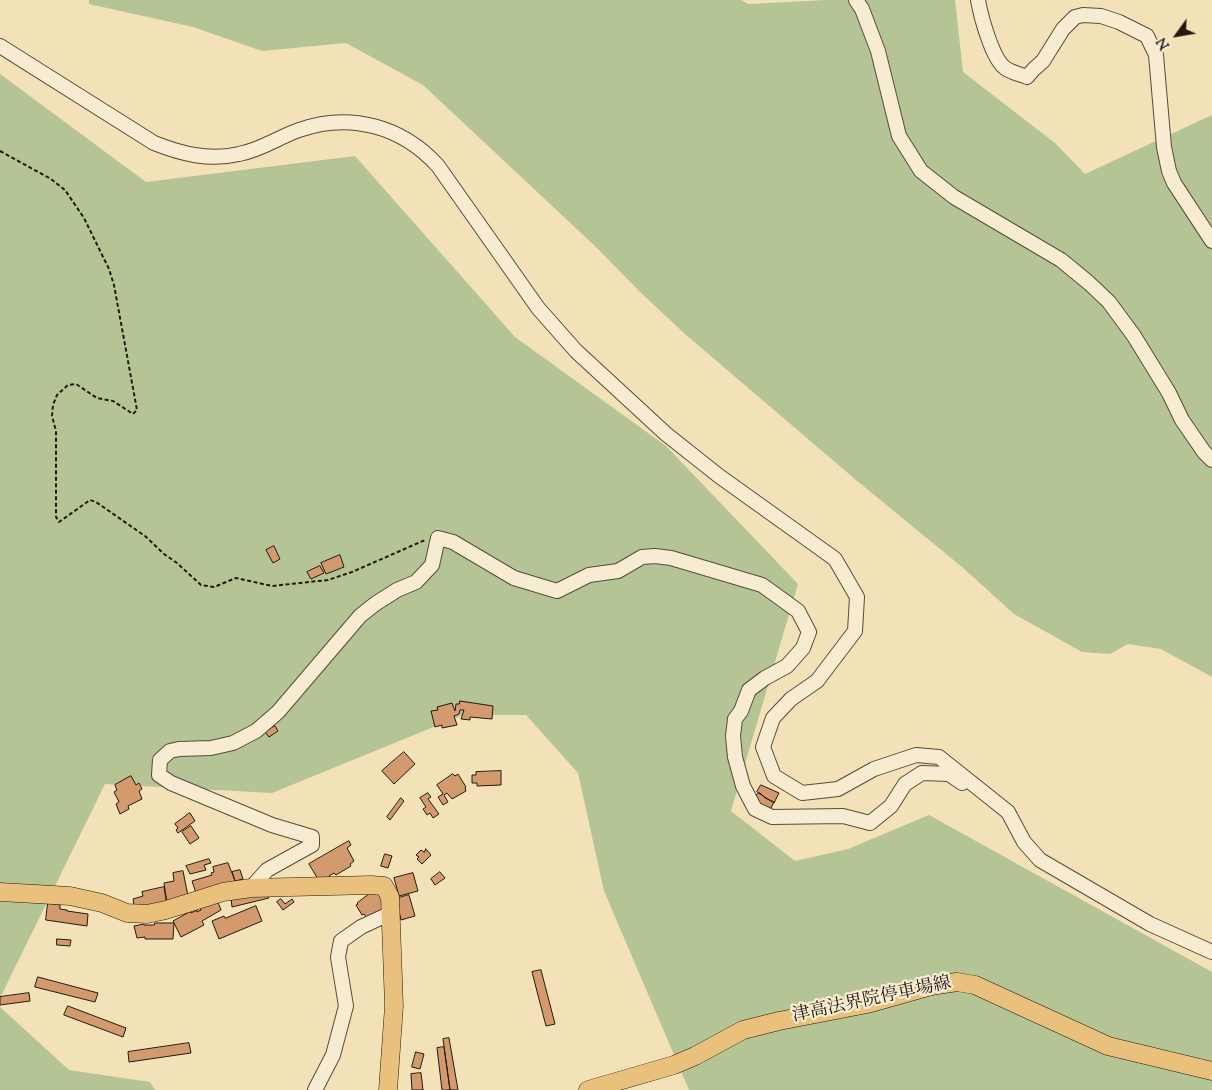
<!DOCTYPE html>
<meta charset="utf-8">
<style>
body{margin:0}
#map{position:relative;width:1212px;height:1090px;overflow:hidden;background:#f3e2b8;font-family:"Sorts Mill Goudy",serif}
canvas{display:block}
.north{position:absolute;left:1152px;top:10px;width:50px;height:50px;-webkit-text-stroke:4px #f7ecd1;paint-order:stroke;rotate:238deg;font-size:14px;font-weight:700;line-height:20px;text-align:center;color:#231912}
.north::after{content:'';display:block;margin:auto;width:18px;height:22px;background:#231912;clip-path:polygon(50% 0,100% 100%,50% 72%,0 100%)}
</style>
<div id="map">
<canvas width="1212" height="1090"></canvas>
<div class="north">N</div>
</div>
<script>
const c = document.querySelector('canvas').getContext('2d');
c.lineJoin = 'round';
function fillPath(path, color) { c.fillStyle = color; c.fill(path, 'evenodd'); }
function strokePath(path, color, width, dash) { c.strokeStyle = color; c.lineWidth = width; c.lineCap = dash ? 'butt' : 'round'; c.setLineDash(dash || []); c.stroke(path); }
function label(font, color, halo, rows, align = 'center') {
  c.font = font + ' "Sorts Mill Goudy","Noto Serif JP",serif'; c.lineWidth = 4.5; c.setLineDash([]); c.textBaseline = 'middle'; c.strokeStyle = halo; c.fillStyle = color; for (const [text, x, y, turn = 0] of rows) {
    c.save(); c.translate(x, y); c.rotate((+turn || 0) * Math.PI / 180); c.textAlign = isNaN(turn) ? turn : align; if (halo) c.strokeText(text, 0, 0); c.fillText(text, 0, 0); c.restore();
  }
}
fillPath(new Path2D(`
 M89,0H741L748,4L826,0H955L963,72L1055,143L1085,174L1212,115V677L1161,649L1128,644L1110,654L1082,652L1014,614L962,567L856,480L685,334L640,292L596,247L423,85L346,43L262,51L193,27L89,4Z
 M0,74L146,182L355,156L515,337L666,446L798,584L731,811L795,861L848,849L929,815L1212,972V1090H689L604,891L578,773L526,715H463L272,793L105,784L0,998Z
 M0,1007L69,1070L150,1082L155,1090H0Z`), '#b5c494');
const building = new Path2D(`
 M274,546L280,559L273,563L266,550Z
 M340,555L344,567L326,574L321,563Z
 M320,566L324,573L311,579L307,572Z
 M460,701L493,706L492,719L470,717V720L461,719L464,710H460L459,714L454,716L457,725L442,728V725L435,727L431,711L438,710L437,707L452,703L455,711L456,704H459Z
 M275,726L278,731L269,737L265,732Z
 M404,752L415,764L394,784L382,771Z
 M501,771V785L477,786V783H472V775H476V772Z
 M453,774L455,776L458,774L466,787L465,788L466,791L452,799L447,793L444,795L448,802L443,805L438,797L443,794L437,785Z
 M131,776L136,785L139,783L142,789L139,791L142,799L128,806L129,809L120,814L116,804L119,802L114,792L117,790L115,785Z
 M761,785L779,793L774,803L757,792Z
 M428,793L431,797L428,799L439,814L433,818L430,813L427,815L423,809L426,807L420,798Z
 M760,793L765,798L774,802L769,812L756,802L755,796Z
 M401,798L404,801L390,820L387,817Z
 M190,813L195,821L178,833L176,830L178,828L175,824Z
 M191,826L199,838L190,844L182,832Z
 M349,841L351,845L347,848L354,861L350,864L351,866L336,875L334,873L329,876L330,877L319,881L309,864Z
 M426,849L431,855L422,864L417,859L419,857L416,855L421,850L424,852Z
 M385,854L392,856L388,868L381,866Z
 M209,859L211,863L204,865L206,870L190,874L186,866Z
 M228,863L236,883L197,896L192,881L212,875L211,873L214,872L213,867Z
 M240,870L243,879L235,881L232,872Z
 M183,871L188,896L167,903L164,883L174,881L173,873Z
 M440,872L445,878L435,885L431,879Z
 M413,873L418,891L399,896L394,878Z
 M164,887L167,905L135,910L133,899L143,896L142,892Z
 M377,890L387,906L367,918L364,914L362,915L356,905L358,904L357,903L370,893L371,894Z
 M267,893L269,898L232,907L231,898Z
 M409,895L415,916L401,920L400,915H396L395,899Z
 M281,899L285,904L292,899L294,902L283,910L277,902Z
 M217,900L221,910L202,921L204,925L181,937L173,921L191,911V913L197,910V912L201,910L200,908Z
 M48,903L60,905V909L67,910V911L88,914L87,926L46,920Z
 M256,906L262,921L219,939L212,921L224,916L225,918Z
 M155,923H174L173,939H145V937L137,938L134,926L144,924V925H154Z
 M57,939L71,940L70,946L57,945Z
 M541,970L555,1024L546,1026L532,972Z
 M38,977L98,993L95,1002L35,987Z
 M29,993L30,1001L0,1005V997Z
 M68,1006L126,1028L123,1037L64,1015Z
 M449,1038L458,1090H450L443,1039Z
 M189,1043L191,1053L129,1062L128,1052Z
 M444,1047L450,1090H442L437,1048Z
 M416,1052L424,1054L420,1069L412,1067Z
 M421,1073L423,1090H412L411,1074Z`);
fillPath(building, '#d39a6d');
strokePath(building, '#231912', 1);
const minor = new Path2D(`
 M856,0L862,9L878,51L899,136L921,171L954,197L1061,260L1089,283L1109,302L1134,336L1169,393L1182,420L1204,452L1212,460
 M978,0C981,17 992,58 1005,68C1012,73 1020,74 1027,77L1034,69L1043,61L1063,29L1075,17L1083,15L1101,16L1119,22L1147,36L1156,55L1164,147L1169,171L1174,183L1212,241
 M0,46L154,143C182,154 209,161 239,154C261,150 279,137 299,130C350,112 402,126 438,166L538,308L576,351L666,434L719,476L835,559L857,597L855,631L817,681L791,699L773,718L763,747L774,776L802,793L838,789L874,769L916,755L939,757L1008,812L1024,842L1040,860L1150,924L1212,952
 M251,888L267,870L312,845V837L272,825L171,783L159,775L160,760L170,751L179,749L211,748L233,743L256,731L278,712L360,616L375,604L397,590L416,582L432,565L438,538L453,542L514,578L557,591L589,575L618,571L642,557L655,556L671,558L762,585L798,611L809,632L803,648L787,666L765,678L749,690L741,711L735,719L733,736L735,757L743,786L755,809L772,817L843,816L870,823L891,806L905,784L922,773L949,774L962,783
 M315,1090L333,1055L346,1006L338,957L341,941L361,927L391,913`);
const major = new Path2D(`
 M0,892L70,896L102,903L127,913L147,914L166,910L223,892L251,888L371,885L384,886L390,897L394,1006L388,1090
 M588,1090L674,1065L695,1056L743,1030L779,1021L867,1004L931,986L957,982L975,985L1108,1046L1212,1071`);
strokePath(minor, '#574b3c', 16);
strokePath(major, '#231912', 19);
strokePath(new Path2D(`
 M0,151L51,179L65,190L84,218L109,269L114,285L137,410L133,414L113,401L97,398L76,384L68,385L57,395L53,405L52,416L56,431V517L59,522L90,500L96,502L145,536L164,554L177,563L201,585L214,587L236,578L272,586L328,580L352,572L425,540`), '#231912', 2, [4, 2.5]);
strokePath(minor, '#f7ecd1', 14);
strokePath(major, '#eac17c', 18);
label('18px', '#231912', '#f7ecd1', [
 ["津高法界院停車場線",872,1001,-12]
]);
</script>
